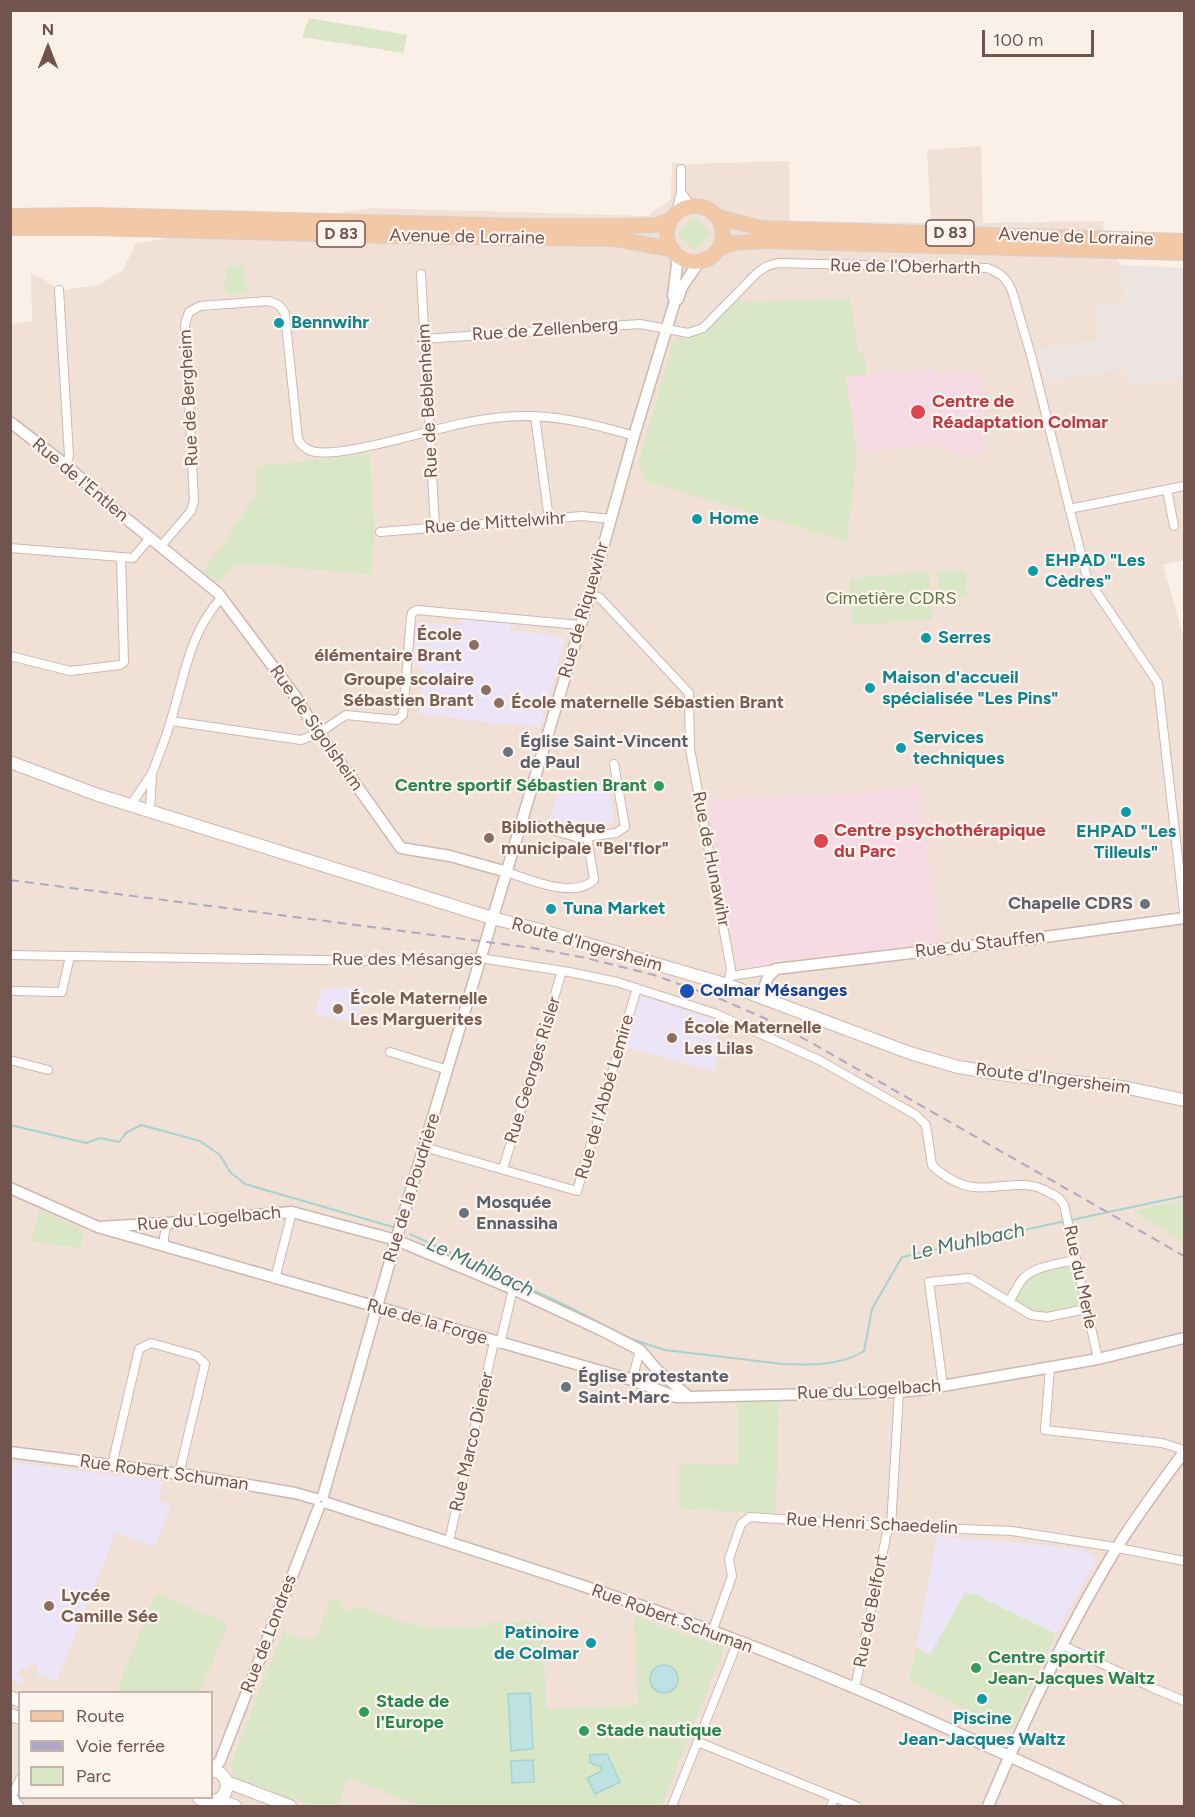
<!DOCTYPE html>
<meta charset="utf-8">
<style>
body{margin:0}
#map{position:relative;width:1195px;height:1817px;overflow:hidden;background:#faf0e7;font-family:Figtree,sans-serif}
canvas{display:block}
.frame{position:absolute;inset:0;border:12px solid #72544e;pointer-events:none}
.legend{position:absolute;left:18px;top:1691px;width:195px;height:108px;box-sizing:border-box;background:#fdf4ed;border:2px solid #c5b4ad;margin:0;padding:8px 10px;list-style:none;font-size:18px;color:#72544e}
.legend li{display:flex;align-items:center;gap:12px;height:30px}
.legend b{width:30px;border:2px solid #c5b4ad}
.north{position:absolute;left:18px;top:18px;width:60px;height:60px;-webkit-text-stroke:4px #fdf4ed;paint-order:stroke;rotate:0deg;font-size:16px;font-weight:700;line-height:24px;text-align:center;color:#72544e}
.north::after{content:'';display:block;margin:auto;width:21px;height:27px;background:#72544e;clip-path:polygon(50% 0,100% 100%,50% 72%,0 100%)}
.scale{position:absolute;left:982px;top:30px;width:112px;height:27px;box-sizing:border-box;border:3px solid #72544e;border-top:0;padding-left:8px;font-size:18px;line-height:21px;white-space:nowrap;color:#72544e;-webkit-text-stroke:4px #fdf4ed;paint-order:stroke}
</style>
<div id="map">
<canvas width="1195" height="1817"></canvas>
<div class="frame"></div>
<ul class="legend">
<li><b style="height:8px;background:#f3c8a6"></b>Route</li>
<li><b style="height:8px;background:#b1a7c3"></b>Voie ferrée</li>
<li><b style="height:16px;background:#dae7c7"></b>Parc</li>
</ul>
<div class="north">N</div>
<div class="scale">100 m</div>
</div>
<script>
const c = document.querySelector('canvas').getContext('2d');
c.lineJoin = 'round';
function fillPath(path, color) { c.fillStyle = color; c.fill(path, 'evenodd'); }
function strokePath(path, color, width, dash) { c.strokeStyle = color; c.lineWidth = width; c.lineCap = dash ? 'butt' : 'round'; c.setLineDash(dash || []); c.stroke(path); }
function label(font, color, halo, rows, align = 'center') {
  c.font = font + ' Figtree,sans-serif'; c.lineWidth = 4.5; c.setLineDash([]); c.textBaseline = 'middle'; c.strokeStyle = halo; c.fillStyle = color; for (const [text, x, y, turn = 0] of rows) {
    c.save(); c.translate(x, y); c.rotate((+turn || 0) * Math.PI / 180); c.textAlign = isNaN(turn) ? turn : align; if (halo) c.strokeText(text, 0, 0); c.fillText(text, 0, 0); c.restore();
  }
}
fillPath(new Path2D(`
 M981,146L983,223L1103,221L1105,243L1121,265L1125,301L1096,306L1101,339L1038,350L1046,382L1124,368L1127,387L1184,376V560L1163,565L1184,639V1806H11L10,324L32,321L31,273L62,290L99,285L123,270L136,243L373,208L648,216L671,199L672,163L693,164L789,161L790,221L931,223L927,150ZM20,1692H212V1798H20Z`), '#f1e0d6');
fillPath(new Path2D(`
 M1121,265L1184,268V376L1127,387L1123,368L1047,382L1038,350L1101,339L1096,306L1125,301Z`), '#ebe4e1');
fillPath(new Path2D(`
 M461,619L511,623L510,631L554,635L565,638L540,727L464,720L457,718L419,714L423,667L413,665L417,623L460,626Z
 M607,781L615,822L576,829L549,821L561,782Z
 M340,987L366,989L356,1024L315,1013L321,991L324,989H336Z
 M640,996L718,1021L715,1072L625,1047Z
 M11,1462L163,1481L159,1501L171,1505L155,1547L116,1532L57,1681L37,1675V1664L27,1666L28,1670L20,1667L21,1669L18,1676L25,1679L22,1685L11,1680Z
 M937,1536L1024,1543L1084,1550L1097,1559L1056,1634L974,1594L965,1593L930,1655L916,1647Z`), '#ece4f7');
fillPath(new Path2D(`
 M930,370L948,375L979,372L986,447L967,457L932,446L859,451L847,377L892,371L904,374Z
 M919,786L941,943L741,968L738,966L706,800L848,795Z`), '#f7dbe4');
fillPath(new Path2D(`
 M309,18L407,35L403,53L302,37Z
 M693,216L711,233L694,251L677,234Z
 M231,265L245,266L244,280L249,289L237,295H228L223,288L226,278L224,270Z
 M739,298L742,302L850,298L859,354L864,353L867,374L846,378L857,452L847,542L646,481L638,463L674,338C707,339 718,319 739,298Z
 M370,454L374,537L371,575L252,564L238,565L216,582L203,572L256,495L257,466Z
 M965,570L967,597L939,598L937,572Z
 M929,572L932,620L852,625L850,578Z
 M1184,1200V1243L1133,1211Z
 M40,1209L82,1230L84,1232L80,1248L31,1242Z
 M1067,1266L1072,1268L1080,1303L1077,1308C1050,1313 1040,1318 1016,1302C1013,1277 1050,1271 1067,1266Z
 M737,1402H779L776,1514L679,1509V1464L738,1465Z
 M156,1593L228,1624L200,1692H116Z
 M965,1593L974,1594L1056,1634L1011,1733L909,1681L916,1647L930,1655Z
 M331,1598L342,1602L341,1608L352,1612L355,1606L410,1624L425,1626V1628L485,1626L486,1623L542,1621L547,1709L638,1705L634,1616L724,1648L662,1806H420L349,1778L337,1806H311L235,1777L230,1765L283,1631L303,1639L316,1638Z`), '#dae7c7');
const water = new Path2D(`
 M650 1679a14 14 0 1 1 28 0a14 14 0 1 1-28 0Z
 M530,1693L533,1749L511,1751L508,1694Z
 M607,1754L620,1782L595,1794L587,1778L602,1771L601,1767L590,1763V1755Z
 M533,1760L534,1782L512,1783L511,1761Z`);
fillPath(water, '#bee2e1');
strokePath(water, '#a5d3d2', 1.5);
strokePath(new Path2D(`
 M10,1125L86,1143L100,1138L119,1142L126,1133L141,1125L200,1141L220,1155L230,1172L245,1184L393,1227
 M1071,1220L1184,1196
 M410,1234L563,1304L631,1339L665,1350L783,1364C809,1365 841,1366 864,1351L872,1309L902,1257L1065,1221`), '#a5d3d2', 2);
const minor = new Path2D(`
 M681,192L691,206
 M676,213L681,192V169
 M421,274L435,527
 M59,290L69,456L66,465
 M424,339L640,324L688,333L703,328L757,273L767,266L778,263L987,268C1000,273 1006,277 1012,291L1031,355L1087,578L1158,683L1184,911
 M535,416L549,519
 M1167,490L1174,526
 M1069,509L1184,486
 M380,532L582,516L610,519
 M161,546L191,511L194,501L185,324L189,312L200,306L268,301C276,303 281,305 285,314L298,440C302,446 307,451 316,452C331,454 350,450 365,447C412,438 456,421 504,417C549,413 591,423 634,436
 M10,548L133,558L150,538
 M590,594L600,598L689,693L690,749L731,969L728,985
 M10,656L70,671L120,665L124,662L121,557
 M171,721L301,740L319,733L346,715L397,720L403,715L411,617L412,613L417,610L580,625
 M152,773C159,755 166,738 171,720C185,675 189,633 222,597
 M131,805L152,773L150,811
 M522,821L579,838L616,833L625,827L614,764
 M507,872C530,880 574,899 594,880L587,836
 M10,955L381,961L480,958L569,972L617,982L714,1013L819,1060L916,1115L926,1125L932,1165C940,1174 960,1186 973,1187C1001,1190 1024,1177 1050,1193C1057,1196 1061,1199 1064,1205L1098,1359
 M731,976L776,969
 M15,991L62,992L70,956
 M390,1052L448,1070
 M10,1060L48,1070
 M424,1147L577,1191L637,988
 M503,1169L562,971
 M164,1246V1237L167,1223
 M275,1279L292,1212
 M1009,1302C1013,1295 1017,1287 1021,1281C1032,1266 1059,1264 1075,1260
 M500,1344L513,1289
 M1050,1368L1045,1430L1162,1443L1184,1450
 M632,1380L640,1350
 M943,1386L929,1282L970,1278L1031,1315L1047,1317L1086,1309
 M112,1465L139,1349L151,1343L197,1356L205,1364L179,1474
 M449,1541L494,1342
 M712,1632L732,1576L729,1559L741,1524L750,1517L881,1526L1012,1531L1108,1546L1184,1561
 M1062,1645L1153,1688L1184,1701
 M855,1688L887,1532L891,1526L899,1392
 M698,1742L856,1806
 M19,1806L12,1796L20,1779
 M672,1806L738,1641
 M831,1806L834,1798`);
const tertiary = new Path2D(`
 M675,301L673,296L677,265L676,255
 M10,422L66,465L112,507L218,593L295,696L312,723L401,848L450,856L507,872
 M761,997L768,977L776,969L1030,939L1184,918
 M10,1188L98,1227L167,1223L292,1212L396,1240L513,1289L599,1329L640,1350L657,1370L689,1397
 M98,1227L632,1380L676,1397H689L899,1392L919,1390L1098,1359L1184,1338
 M10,1452L195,1476L295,1493L316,1499
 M323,1496L396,1240L590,594L634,436L675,301L678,299L682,287L699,262
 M327,1503C466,1548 607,1591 744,1643C871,1692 994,1749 1118,1806
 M212,1770L220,1761L319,1507
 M988,1806C1025,1718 1066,1631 1116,1549C1137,1515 1161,1483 1184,1452`);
const secondary = new Path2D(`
 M10,762L98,795L492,918L536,929L728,985L910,1053L958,1067L1008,1075L1123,1087L1184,1100
 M10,1697L20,1701
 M10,1715L20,1718
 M227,1782L290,1806
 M199,1798C224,1813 240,1776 212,1770
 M218,1800L235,1806`);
const primary = new Path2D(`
 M667 234a28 28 0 1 1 56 0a28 28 0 1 1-56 0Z
 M10,216L93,215L524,226H628L656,225L670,220
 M718,217L761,228L1184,241
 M10,228H93L391,236L615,239L671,249
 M719,248L735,243L765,241L1184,253`);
strokePath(minor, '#cdb8b1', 10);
strokePath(tertiary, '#cdb8b1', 13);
strokePath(secondary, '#d0b7af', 14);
strokePath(primary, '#d8cfcd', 16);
strokePath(minor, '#fff', 8);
strokePath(tertiary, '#fff', 10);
strokePath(secondary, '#fff', 12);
strokePath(primary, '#f3c8a6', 14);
strokePath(new Path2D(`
 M10,880L533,948L586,958L654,975L718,998L764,1018L810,1042L1184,1256`), '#b1a7c3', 2, [9, 6]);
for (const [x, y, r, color] of [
 [279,323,6,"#0f9aa8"],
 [918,412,8,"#e0444e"],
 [697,519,6,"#0f9aa8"],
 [1033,571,6,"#0f9aa8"],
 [926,638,6,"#0f9aa8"],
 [474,645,6,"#8d6e63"],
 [870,688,6,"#0f9aa8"],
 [486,690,6,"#8d6e63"],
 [499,703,6,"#8d6e63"],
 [901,748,6,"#0f9aa8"],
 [508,752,6,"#6b7280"],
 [659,786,6,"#2e9e5b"],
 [1126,812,6,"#0f9aa8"],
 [489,838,6,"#8d6e63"],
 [821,841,8,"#e0444e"],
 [1145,904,6,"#6b7280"],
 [551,909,6,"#0f9aa8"],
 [687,991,8,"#1a4fb4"],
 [338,1009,6,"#8d6e63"],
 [672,1038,6,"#8d6e63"],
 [464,1213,6,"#6b7280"],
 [566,1387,6,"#6b7280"],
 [49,1606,6,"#8d6e63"],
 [591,1643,6,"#0f9aa8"],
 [976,1668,6,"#2e9e5b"],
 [982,1699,6,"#0f9aa8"],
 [364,1712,6,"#2e9e5b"],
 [584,1731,6,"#2e9e5b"]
]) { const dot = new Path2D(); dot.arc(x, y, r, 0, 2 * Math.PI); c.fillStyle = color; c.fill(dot); strokePath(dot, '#fdf4ed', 2); }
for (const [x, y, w] of [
 [950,233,48],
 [341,234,48]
]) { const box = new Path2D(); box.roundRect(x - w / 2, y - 13, w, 26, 4.5); c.fillStyle = '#fdf4ed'; c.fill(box); strokePath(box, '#72544e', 1.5); }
label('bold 16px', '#72544e', null, [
 ["D 83",950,233],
 ["D 83",341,234]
]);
label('18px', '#72544e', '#fdf4ed', [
 ["Avenue de Lorraine",467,237,1],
 ["Avenue de Lorraine",1076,237,2],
 ["Rue de l'Oberharth",905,267,1],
 ["Rue de Zellenberg",545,330,-4],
 ["Rue de Bergheim",189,398,-93],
 ["Rue de Beblenheim",428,401,-93],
 ["Rue de l'Entlen",80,480,40],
 ["Rue de Mittelwihr",495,523,-4],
 ["Rue de Riquewihr",584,610,-74],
 ["Rue de Sigolsheim",316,728,55],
 ["Rue de Hunawihr",711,859,79],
 ["Rue du Stauffen",980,944,-7],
 ["Route d'Ingersheim",587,945,16],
 ["Rue des Mésanges",407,960],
 ["Rue Georges Risler",533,1070,-73],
 ["Route d'Ingersheim",1053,1079,7],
 ["Rue de l'Abbé Lemire",605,1097,-74],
 ["Rue de la Poudrière",412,1188,-73],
 ["Rue du Logelbach",209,1219,-5],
 ["Rue du Merle",1080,1277,78],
 ["Rue de la Forge",427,1322,16],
 ["Rue du Logelbach",869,1390,-3],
 ["Rue Marco Diener",472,1442,-77],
 ["Rue Robert Schuman",164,1473,8],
 ["Rue Henri Schaedelin",872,1524,3],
 ["Rue de Belfort",871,1611,-79],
 ["Rue Robert Schuman",672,1619,20],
 ["Rue de Londres",269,1634,-69]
]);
label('bold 18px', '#0d838f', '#fdf4ed', [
 ["Bennwihr",291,323],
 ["Home",709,519],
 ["EHPAD \"Les",1045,561],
 ["Cèdres\"",1045,582],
 ["Serres",938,638],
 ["Maison d'accueil",882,678],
 ["spécialisée \"Les Pins\"",882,699],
 ["Services",913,738],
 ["techniques",913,759],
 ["EHPAD \"Les",1126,832,"center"],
 ["Tilleuls\"",1126,853,"center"],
 ["Tuna Market",563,909],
 ["Patinoire",579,1633,"right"],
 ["de Colmar",579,1654,"right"],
 ["Piscine",982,1719,"center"],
 ["Jean-Jacques Waltz",982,1740,"center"]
], 'left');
label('bold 18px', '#be3a42', '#fdf4ed', [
 ["Centre de",932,402],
 ["Réadaptation Colmar",932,423],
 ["Centre psychothérapique",834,831],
 ["du Parc",834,852]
], 'left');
label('18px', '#5e7747', '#fdf4ed', [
 ["Cimetière CDRS",891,599]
]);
label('bold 18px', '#785e54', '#fdf4ed', [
 ["École",462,635,"right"],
 ["élémentaire Brant",462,656,"right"],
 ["Groupe scolaire",474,680,"right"],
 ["Sébastien Brant",474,701,"right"],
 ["École maternelle Sébastien Brant",511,703],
 ["Bibliothèque",501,828],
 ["municipale \"Bel'flor\"",501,849],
 ["École Maternelle",350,999],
 ["Les Marguerites",350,1020],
 ["École Maternelle",684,1028],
 ["Les Lilas",684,1049],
 ["Lycée",61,1596],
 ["Camille Sée",61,1617]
], 'left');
label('bold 18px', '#5b616d', '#fdf4ed', [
 ["Église Saint-Vincent",520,742],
 ["de Paul",520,763],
 ["Chapelle CDRS",1133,904,"right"],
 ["Mosquée",476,1203],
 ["Ennassiha",476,1224],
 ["Église protestante",578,1377],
 ["Saint-Marc",578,1398]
], 'left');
label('bold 18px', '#27864d', '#fdf4ed', [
 ["Centre sportif Sébastien Brant",647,786,"right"],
 ["Centre sportif",988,1658],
 ["Jean-Jacques Waltz",988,1679],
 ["Stade de",376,1702],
 ["l'Europe",376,1723],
 ["Stade nautique",596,1731]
], 'left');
label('bold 18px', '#164399', '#fdf4ed', [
 ["Colmar Mésanges",700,991]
], 'left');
label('italic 20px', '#437675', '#fdf4ed', [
 ["Le Muhlbach",968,1242,-12],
 ["Le Muhlbach",480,1267,25]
]);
</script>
